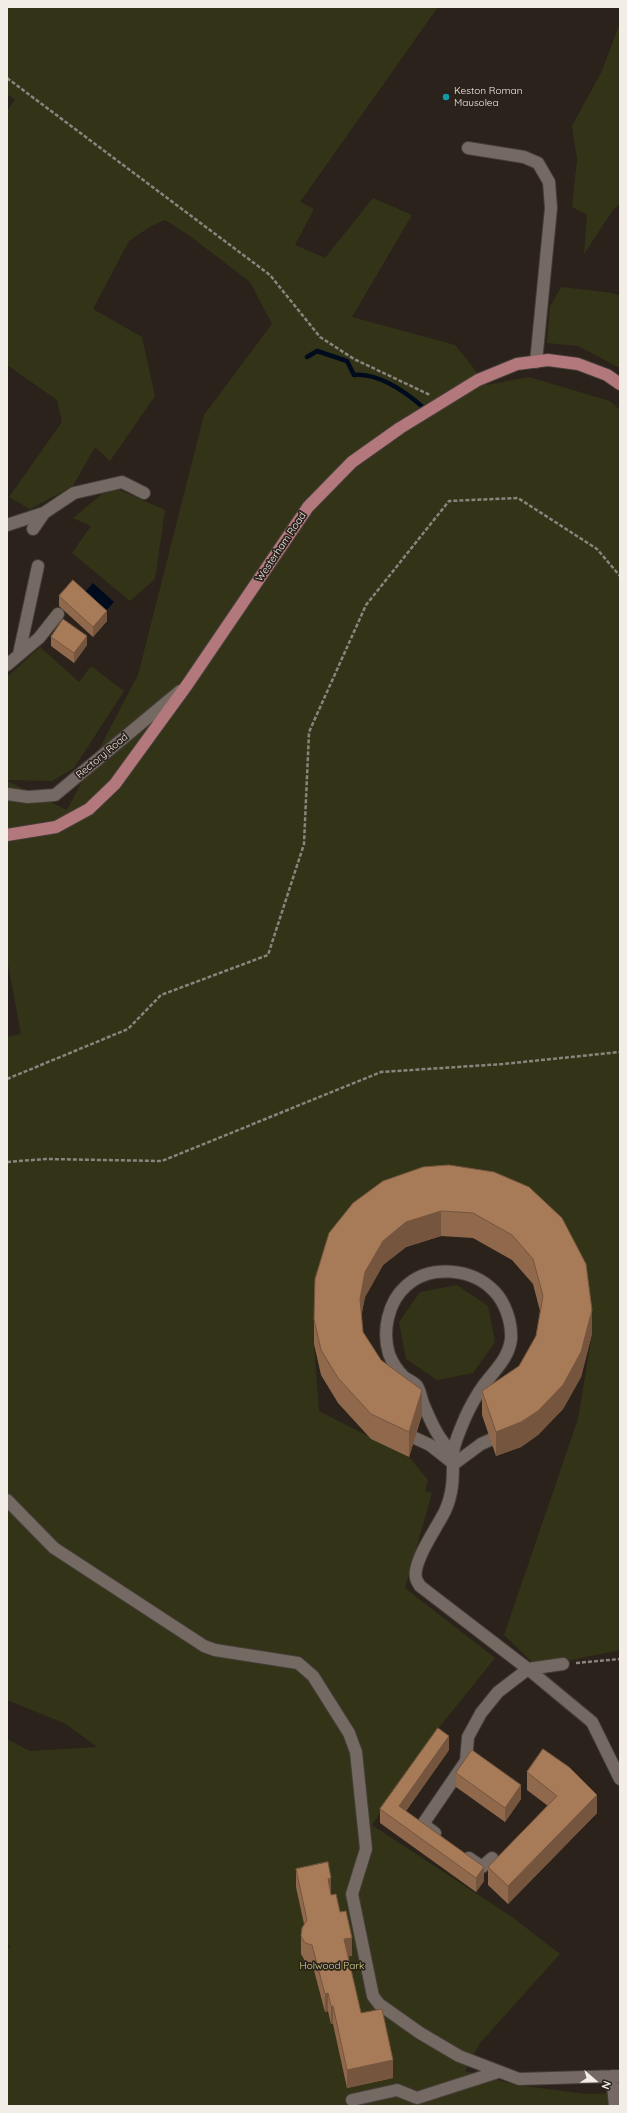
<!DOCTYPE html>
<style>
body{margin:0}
#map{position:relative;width:627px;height:2113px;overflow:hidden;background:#2a221b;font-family:Quicksand,sans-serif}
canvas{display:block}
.frame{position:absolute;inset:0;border:8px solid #f3ede8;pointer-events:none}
.north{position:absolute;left:575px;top:2061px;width:40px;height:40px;-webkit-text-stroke:3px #2a221b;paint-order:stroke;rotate:110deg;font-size:11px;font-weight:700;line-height:16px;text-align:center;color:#f3ede8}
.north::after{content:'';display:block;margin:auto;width:14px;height:18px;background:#f3ede8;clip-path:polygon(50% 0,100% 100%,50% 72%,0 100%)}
</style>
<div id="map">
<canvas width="627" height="2113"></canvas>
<div class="frame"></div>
<div class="north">N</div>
</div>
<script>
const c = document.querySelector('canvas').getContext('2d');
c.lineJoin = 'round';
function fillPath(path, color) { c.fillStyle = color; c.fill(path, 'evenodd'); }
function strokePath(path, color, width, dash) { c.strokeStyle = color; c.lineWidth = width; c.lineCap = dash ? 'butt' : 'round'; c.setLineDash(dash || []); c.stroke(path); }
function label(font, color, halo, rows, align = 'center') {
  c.font = font + ' Quicksand,sans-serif'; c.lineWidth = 3.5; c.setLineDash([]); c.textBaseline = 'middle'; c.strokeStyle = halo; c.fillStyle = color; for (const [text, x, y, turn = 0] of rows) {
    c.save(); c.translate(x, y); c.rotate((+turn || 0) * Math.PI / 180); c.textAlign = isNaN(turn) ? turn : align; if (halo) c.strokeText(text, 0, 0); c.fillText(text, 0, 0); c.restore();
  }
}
fillPath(new Path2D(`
 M7,7H438L300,202L314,209L295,245L325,258L373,198L412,215L352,317L455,345L487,385L529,377L610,401L620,410V1650L537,1667L504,1635L578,1419L592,1334L586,1289L514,1204L329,1258L314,1344L319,1411L409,1457L428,1480L425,1491L432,1493L405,1588L495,1658L433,1735L372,1825L512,1917L560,1954L480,2043L465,2071L516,2085L586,2094L620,2093V2106H7V1949L11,1946L7,1945V1739L30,1751L97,1747L66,1724L7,1700V1594L125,1627L7,1594V1037L21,1034L7,959V781L67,810L138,675L204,415L272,324L250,282L190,236L165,220L151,226L129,241L93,309L142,337L155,396L110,461L95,447L73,486L30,509L9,497L62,422L57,400L7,365V111L15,100L7,94Z
 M620,23V204L613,210L584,254L587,215L572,207L577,159L572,126L602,71Z
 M561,287L612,293L620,296V368L578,346L547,343L550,307Z
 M117,489L165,510L155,579L130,601L72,553L91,526L73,518L102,494Z
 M40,647L79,682L91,666L124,691L74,768L52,781L7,780V677Z
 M457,1285L488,1306L495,1342L473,1373L437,1380L406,1359L399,1322L420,1292Z`), '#333417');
fillPath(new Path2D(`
 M93,583L114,602L106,611L85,592Z`), '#000c1d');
strokePath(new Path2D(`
 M307,357L317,351L347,361L354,375C379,373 407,393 425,409`), '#000c1d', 4.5);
const minor = new Path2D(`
 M468,148L524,157L538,163L549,182L551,208L536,362
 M7,525L44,513
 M33,529L44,513L74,493L122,482L144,493
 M19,654L38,566
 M7,665L39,638L58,614
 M7,794L28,797L55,795L180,691
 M415,1438L430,1445L454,1464L481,1444L490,1440
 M453,1453C438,1439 431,1422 423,1403C421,1398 420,1390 417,1386C414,1382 408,1380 404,1377C398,1371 392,1362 389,1354C382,1331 388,1302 406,1286C430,1264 472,1268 494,1291C505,1302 512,1322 511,1339C509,1358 494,1371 483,1386C476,1396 470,1407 465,1418C461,1428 454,1443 453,1453C453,1473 454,1492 445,1511C438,1526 412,1562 416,1578C416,1580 419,1584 420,1586L528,1669L592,1722L620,1779
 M7,1500L54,1548L204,1646L215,1650L298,1663L313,1676L349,1733L356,1752L366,1849L352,1894L373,1996L379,2004L420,2033L459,2056L519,2079L620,2076
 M435,1833L423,1824L466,1761L468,1737L481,1713L498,1692L528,1669L563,1664
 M469,1858L482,1867L492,1858
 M612,2076L615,2106
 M352,2100L397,2090L417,2098L498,2072`);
const major = new Path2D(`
 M7,835L56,827L89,809L115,784L187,685L308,507L352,462L400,428L478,380L517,364L548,360L578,364L607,375L620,384`);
strokePath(minor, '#443d38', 14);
strokePath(major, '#443d38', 14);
strokePath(new Path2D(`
 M7,78L270,275L320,337L354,359L430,395
 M7,1079L128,1029L161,995L268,955L304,844L309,732L366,605L449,501L518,498L597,549L620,576
 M7,1162L46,1159L162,1161L381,1072L503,1064L620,1052
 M576,1663L620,1659`), '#8b847e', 2.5, [4, 2]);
strokePath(minor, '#746a63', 12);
strokePath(major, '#b2787b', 12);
fillPath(new Path2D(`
 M59,596L107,621L93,637L59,606Z
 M51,637L87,645L74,663L51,646Z
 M494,1172L592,1334L581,1377L563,1409L538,1435L521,1447L496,1456L482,1415V1391L519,1366L536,1336L540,1311L533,1284L512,1260L473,1238L441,1236L406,1247L383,1265L365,1297L361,1315L363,1332L381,1360L422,1415L409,1457L371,1439L338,1403L321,1375L314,1344V1319L315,1279Z
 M449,1750L406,1811L484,1881L476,1892L380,1823V1809Z
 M527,1772L597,1813L508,1904L488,1885V1867L548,1806L527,1790Z
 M456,1773L521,1799L505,1822L456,1787Z
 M296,1869L331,1895L340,1912L352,1956H348L361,2013L393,2078L347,2088L333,2024H331L328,2011L325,2012L312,1963L305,1961L301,1954V1936L304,1924L296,1887Z`), '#90694c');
fillPath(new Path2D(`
 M107,611V621L93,637V627Z
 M87,636V645L74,663V653Z
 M441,1211V1236L406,1247L383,1265L365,1297L360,1324V1299L365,1272L383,1241L406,1222Z
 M592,1310V1334L581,1377L563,1409L538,1435L521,1447L496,1456V1432Z
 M422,1390V1415L409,1457V1432Z
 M449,1736V1750L399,1820V1806Z
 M521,1785V1799L505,1822V1808Z
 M597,1795V1813L508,1904V1886Z
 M484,1867V1881L476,1892V1878Z
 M331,1878V1896L328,1879Z
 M352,1938V1956L344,1957V1939Z
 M328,1993V2011L325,2012V1994Z
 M331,2006H333V2024H331Z
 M393,2060V2078L347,2088V2070Z`), '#75553e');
const building = new Path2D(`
 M73,580L107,611L93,627L59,596Z
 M63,619L87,636L74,653L51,637Z
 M449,1165L494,1172L529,1187L562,1218L586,1264L592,1310L581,1352L563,1385L538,1411L521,1422L496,1432L482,1391L519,1366L536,1336L543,1296L533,1259L512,1235L473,1213L441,1211L406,1222L383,1241L365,1272L360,1299L363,1332L381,1360L422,1390L409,1432L371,1414L338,1378L321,1350L314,1319L315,1279L329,1233L353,1203L383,1181L423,1167Z
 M438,1728L449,1736L399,1806L484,1867L476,1878L380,1809Z
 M543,1749L569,1767L597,1795L508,1886L488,1867L557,1796L527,1772Z
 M472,1750L521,1785L505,1808L456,1773Z
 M328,1862L331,1878L328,1879L331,1895L336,1894L340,1912L346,1911L352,1938L344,1939L361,2013L382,2009L393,2060L347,2070L333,2006H331L328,1993L325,1994L312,1945L305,1943L301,1936L302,1928L307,1920L296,1869Z`);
fillPath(building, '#a77a58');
strokePath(building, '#75553e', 1);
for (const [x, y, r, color] of [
 [446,97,4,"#0f9aa8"]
]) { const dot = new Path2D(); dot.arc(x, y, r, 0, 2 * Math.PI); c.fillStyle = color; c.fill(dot); strokePath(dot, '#2a221b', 1.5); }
label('10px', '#f3ede8', '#2a221b', [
 ["Keston Roman",454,91],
 ["Mausolea",454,103]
], 'left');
label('10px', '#f3ede8', '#2a221b', [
 ["Westerham Road",281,547,-56],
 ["Rectory Road",102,756,-40]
]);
label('10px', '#d6da89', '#2a221b', [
 ["Holwood Park",332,1966]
]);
</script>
